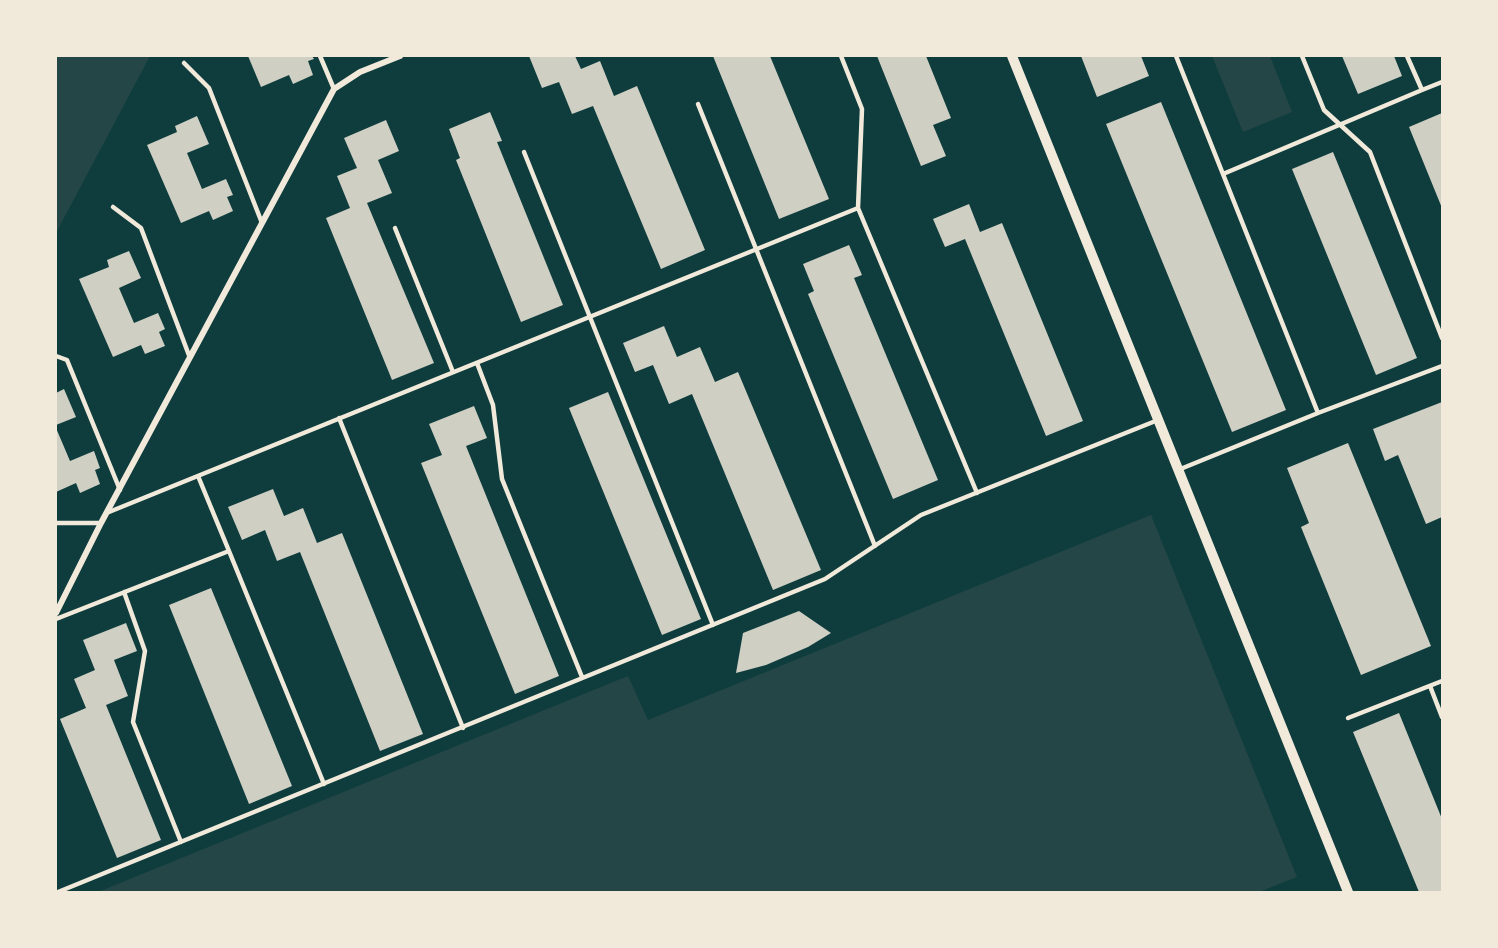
<!DOCTYPE html>
<style>
body{margin:0}
#map{position:relative;width:1498px;height:948px;overflow:hidden;background:#0f3d3e;font-family:"Roboto Condensed",sans-serif}
canvas{display:block}
.frame{position:absolute;inset:0;border:57px solid #f1e9da;pointer-events:none}
</style>
<div id="map">
<canvas width="1498" height="948"></canvas>
<div class="frame"></div>
</div>
<script>
const c = document.querySelector('canvas').getContext('2d');
c.lineJoin = 'round';
function fillPath(path, color) { c.fillStyle = color; c.fill(path, 'evenodd'); }
function strokePath(path, color, width, dash) { c.strokeStyle = color; c.lineWidth = width; c.lineCap = dash ? 'butt' : 'round'; c.setLineDash(dash || []); c.stroke(path); }
fillPath(new Path2D(`
 M56,56H150L56,233Z
 M1212,56H1270L1292,112L1243,132Z
 M1151,515L1297,877L1259,892H98L628,676L648,720Z`), '#244646');
fillPath(new Path2D(`
 M248,56H312L314,59L308,61L313,75L293,84L289,75L261,87Z
 M529,56H575L581,69L600,61L614,96L637,86L705,250L661,269L593,106L572,114L559,82L542,88Z
 M713,56H770L829,199L779,219Z
 M877,56H926L951,118L933,125L946,156L921,166Z
 M1081,56H1141L1149,76L1097,97Z
 M1342,56H1394L1402,76L1358,94Z
 M1161,102L1286,410L1232,432L1106,124Z
 M490,112L502,141L497,142L563,305L521,322L456,160L460,158L449,129Z
 M1442,113V208L1409,127Z
 M197,116L209,144L187,153L202,189L226,179L233,195L227,197L233,211L213,220L209,211L181,223L147,145L177,132L175,126Z
 M386,120L399,151L378,160L392,193L367,203L434,363L392,380L326,218L350,208L337,176L357,168L344,138Z
 M1333,152L1417,358L1376,375L1292,169Z
 M969,204L980,232L1002,223L1083,421L1046,436L965,239L945,247L933,219Z
 M849,245L862,275L854,278L938,480L893,499L808,294L814,291L803,264Z
 M129,251L141,278L119,288L134,323L158,313L165,329L159,332L165,346L145,354L141,345L113,357L79,279L109,267L107,260Z
 M664,326L677,357L700,347L715,382L738,372L821,570L773,590L692,394L669,404L653,365L635,372L623,343Z
 M64,389L76,417L56,425V393Z
 M608,392L701,619L662,635L569,408Z
 M1442,402V517L1426,524L1398,455L1385,461L1373,429Z
 M474,406L487,438L466,446L559,676L515,694L421,463L442,455L429,424Z
 M56,428L70,461L94,451L100,468L95,470L100,484L80,493L76,483L56,492Z
 M1348,443L1431,646L1361,675L1301,527L1309,523L1287,468Z
 M273,489L284,516L303,508L317,543L342,533L423,734L380,751L300,552L277,561L265,530L242,540L228,507Z
 M211,588L292,786L249,804L169,605Z
 M799,611L831,633L808,647L766,665L736,673L743,633Z
 M126,623L137,651L114,660L128,696L106,705L161,840L117,858L60,719L86,708L74,679L95,670L83,640Z
 M1399,713L1442,819V892H1419L1353,732Z`), '#cfcfc3');
strokePath(new Path2D(`
 M320,56L334,89
 M841,56L862,109L858,208L977,493
 M1176,56L1318,413
 M1302,56L1324,110L1370,152L1442,338
 M184,63L209,88L262,223
 M1422,90L1442,82
 M698,104L875,546
 M524,152L713,625
 M1223,174L1422,90L1407,56
 M113,207L141,228L190,358
 M395,228L453,372
 M56,356L67,360L120,490
 M477,363L493,405L502,479L582,677
 M339,418L463,728
 M1178,470L1318,413L1442,366
 M198,476L229,551
 M109,512L858,208
 M56,523H101
 M124,592L145,651L133,722L181,842
 M56,619L229,551L324,784
 M1430,686L1442,717
 M1348,718L1442,681
 M58,892L825,579L921,515L1158,420`), '#f1e9da', 4.5);
strokePath(new Path2D(`
 M56,613L101,523L334,89L360,72L400,56`), '#f1e9da', 6);
strokePath(new Path2D(`
 M1012,56L1348,892`), '#f1e9da', 10);
</script>
